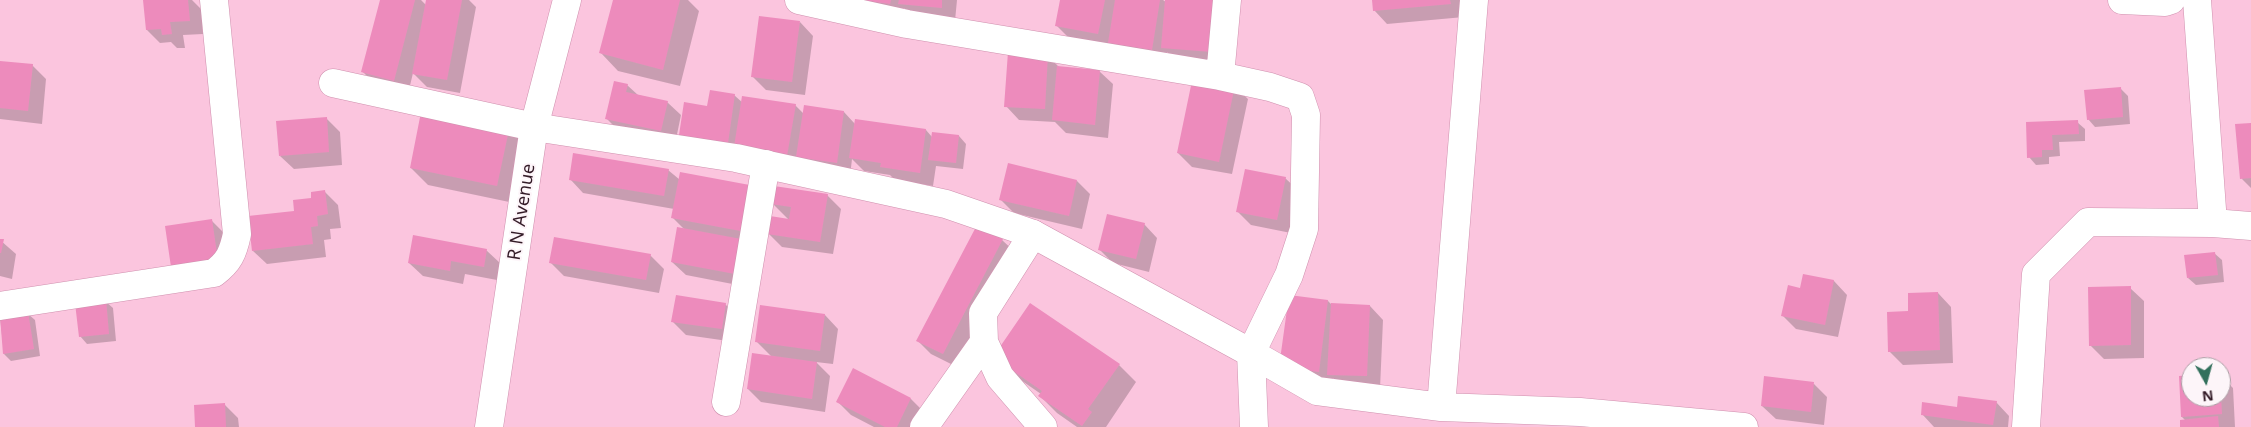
<!DOCTYPE html>
<style>
body{margin:0}
#map{position:relative;width:2251px;height:427px;overflow:hidden;background:#fbc5de;font-family:"Noto Sans",sans-serif}
canvas{display:block}
.north{position:absolute;left:2181px;top:357px;width:50px;height:50px;box-sizing:border-box;background:#fdf5f9;border:1px solid #ac9ea5;border-radius:50%;rotate:173deg;font-size:14px;font-weight:700;line-height:20px;text-align:center;color:#331b27}
.north::after{content:'';display:block;margin:auto;width:18px;height:22px;background:#32705c;clip-path:polygon(50% 0,100% 100%,50% 72%,0 100%)}
</style>
<div id="map">
<canvas width="2251" height="427"></canvas>
<div class="north">N</div>
</div>
<script>
const c = document.querySelector('canvas').getContext('2d');
c.lineJoin = 'round';
function fillPath(path, color) { c.fillStyle = color; c.fill(path, 'evenodd'); }
function strokePath(path, color, width, dash) { c.strokeStyle = color; c.lineWidth = width; c.lineCap = dash ? 'butt' : 'round'; c.setLineDash(dash || []); c.stroke(path); }
function label(font, color, halo, rows, align = 'center') {
  c.font = font + ' "Noto Sans",sans-serif'; c.lineWidth = 4; c.setLineDash([]); c.textBaseline = 'middle'; c.strokeStyle = halo; c.fillStyle = color; for (const [text, x, y, turn = 0] of rows) {
    c.save(); c.translate(x, y); c.rotate((+turn || 0) * Math.PI / 180); c.textAlign = isNaN(turn) ? turn : align; if (halo) c.strokeText(text, 0, 0); c.fillText(text, 0, 0); c.restore();
  }
}
fillPath(new Path2D(`
 M144,0H192L201,9L203,34L183,35L185,48H177L171,42L160,43L147,30Z
 M381,0H421L426,5L427,0H469L476,7L460,93L427,87L413,73L408,94L376,85L362,71Z
 M615,0H688L699,11L680,86L618,71L601,53Z
 M800,0H957L955,21L913,17L904,8L903,17Z
 M1061,0H1163L1166,2V0H1208L1225,65L1175,61L1167,52L1165,63L1070,39L1056,25Z
 M1373,0H1462L1464,17L1387,24L1374,10Z
 M800,22L813,36L805,95L766,90L753,77Z
 M1048,56L1059,67L1099,71L1113,84L1108,138L1066,133L1055,122L1019,120L1006,106Z
 M0,62L32,65L46,79L42,124L0,119Z
 M627,85L638,95L667,102L681,115L675,144L620,132L607,119Z
 M1234,86L1248,99L1232,174L1192,167L1178,153Z
 M2121,89L2128,96L2130,124L2095,127L2088,119Z
 M734,95L743,103L795,105L804,114L844,112L855,124L926,130L932,137L959,136L966,144L963,169L936,166L933,186L895,180L890,175L864,171L852,159L850,176L694,148L680,135L708,108Z
 M326,118L340,132L342,165L294,169L280,156Z
 M2077,122L2085,129V141L2059,142L2060,156L2049,157V164L2036,165L2029,157L2027,124Z
 M2251,124V188L2242,179Z
 M509,127L527,144L514,203L428,185L411,168Z
 M668,170L759,245L748,287L686,275L672,262L685,230L672,217L674,209L583,193L570,179Z
 M1285,178L1299,191L1291,233L1251,225L1238,212Z
 M1077,181L1090,194L1082,229L1014,213L1000,199Z
 M324,191L338,205L341,228L330,229L331,239L324,240L326,257L267,264L253,251L249,218L295,212Z
 M827,195L841,209L833,254L782,247L768,233L789,220L773,204Z
 M212,221L225,234L231,274L186,280Z
 M1144,224L1157,238L1149,272L1113,263L1099,249Z
 M0,240L16,254L12,279L0,276Z
 M1002,240L1016,253L957,367L931,354L918,341Z
 M486,250L500,263L497,280L465,274L463,284L423,276L409,263Z
 M2214,253L2222,260L2224,282L2196,285L2188,278Z
 M650,255L664,269L659,293L564,276L550,262Z
 M1804,275L1834,281L1847,295L1838,337L1796,329L1783,316L1801,289Z
 M2130,288L2144,301V358L2104,359L2090,345Z
 M1938,293L1951,307L1953,363L1903,365L1889,351L1910,312Z
 M1290,296L1328,301L1331,304L1370,306L1383,320L1380,389L1342,388L1333,378L1332,385L1294,380Z
 M105,301L113,308L116,341L87,344L80,336Z
 M725,304L739,318L735,342L686,335L673,322Z
 M27,313L35,320L40,356L11,361L4,354L0,317Z
 M825,315L838,329L833,364L816,362L830,376L825,412L761,402L748,389L771,356L756,341Z
 M994,357L1119,365L1136,382L1106,427H1077L1057,413L1040,396L1041,394L1012,374Z
 M854,370L911,399L924,412L917,427H874L851,415L837,401Z
 M2191,376V397H2221V376L2233,388L2235,427H2181L2186,421L2182,417Z
 M1814,384L1827,397L1824,425L1776,419L1762,406Z
 M1996,402L2009,416L2008,427H1934L1922,414Z
 M225,405L238,418L239,427H196Z`), '#0003');
fillPath(new Path2D(`
 M143,0H188L190,21L170,22L172,34L162,35L161,29L146,30Z
 M380,0H415L394,81L361,72Z
 M426,0H462L447,80L412,74Z
 M613,0H680L663,70L599,53Z
 M860,0H891L890,4Z
 M899,0H942V8L898,4Z
 M1060,0H1105L1098,34L1055,26Z
 M1115,0H1160L1152,50L1108,43Z
 M1165,0H1216L1212,52L1161,48Z
 M1372,0H1450L1451,4L1373,11Z
 M759,16L800,21L792,82L751,77Z
 M1008,52L1048,54L1045,109L1004,107Z
 M0,61L33,64L28,111L0,108Z
 M1057,66L1100,70L1095,125L1052,120Z
 M1193,76L1235,85L1219,162L1177,153Z
 M614,81L628,84L626,92L668,101L661,131L605,119Z
 M2121,87L2123,117L2087,120L2084,90Z
 M710,90L735,94L728,143L679,135L684,102L707,106Z
 M742,96L796,104L787,156L734,147Z
 M804,105L844,111L837,163L796,157Z
 M422,107L510,125L497,186L410,168Z
 M327,117L329,152L279,156L276,121Z
 M855,119L926,129L920,173L880,167L881,163L849,158Z
 M2078,120L2079,134L2052,135L2053,150H2042V157L2027,158L2026,122Z
 M2251,123V178L2240,179L2235,124Z
 M932,132L959,135L956,163L928,160Z
 M573,153L669,169L664,196L569,180Z
 M1008,163L1077,180L1069,216L999,200Z
 M1245,169L1286,177L1277,220L1236,212Z
 M680,172L755,186L746,232L671,218Z
 M774,186L828,194L820,242L767,234L770,216L789,219L791,207L771,204Z
 M325,190L328,214L317,216L318,226L311,227L313,244L252,251L248,216L294,211L293,200L311,198V192Z
 M1107,214L1145,223L1136,259L1098,250Z
 M212,219L218,261L171,267L165,226Z
 M977,225L1003,239L943,354L916,341Z
 M677,227L741,239L735,274L671,262Z
 M413,235L487,249L484,267L451,261L450,271L408,263Z
 M554,237L651,254L646,280L549,263Z
 M0,239H4L1,253H0Z
 M2215,252L2218,275L2187,278L2184,255Z
 M1803,274L1834,280L1825,325L1781,316L1788,285L1800,288Z
 M2131,286V345L2089,346L2088,287Z
 M1938,292L1940,350L1888,352L1887,312L1908,311V293Z
 M676,295L726,303L722,329L671,322Z
 M1289,295L1328,300L1319,372L1279,367Z
 M106,299L109,334L79,337L75,303Z
 M1030,303L1120,364L1088,409L1092,412L1082,426L1038,396L1042,391L993,357Z
 M1331,303L1370,305L1367,376L1327,375Z
 M760,305L825,314L820,351L755,342Z
 M28,312L34,349L3,354L0,316Z
 M752,353L817,362L812,399L747,389Z
 M853,368L911,398L897,427H885L836,402Z
 M2191,375V397H2221L2222,414L2181,417L2179,376Z
 M1764,376L1814,382L1811,412L1761,406Z
 M1958,396L1997,401L1993,425L1921,415L1922,402L1957,407Z
 M225,403L226,427H195L194,405Z
 M2218,416L2219,427H2180V420Z`), '#ed8bbc');
const minor = new Path2D(`
 M799,0L907,24L1220,76L1270,87L1300,97L1306,115L1304,229L1289,275L1251,353L1317,391L1441,407L1580,412L1744,427
 M2122,0L2165,2L2171,0
 M2197,0L2213,223
 M1220,76L1227,0
 M333,83L534,127
 M1033,234L983,313L984,342L1000,377L1043,427
 M0,306L214,273C229,262 233,253 237,234L214,0
 M726,402L766,164
 M1441,407L1474,0
 M924,427L984,342
 M2026,427L2036,274L2088,222L2213,223L2251,226`);
const tertiary = new Path2D(`
 M534,127L736,158L946,204L1033,234L1251,353L1254,427`);
const primary = new Path2D(`
 M489,427L534,127L567,0`);
strokePath(minor, '#cf90ae', 29);
strokePath(tertiary, '#cf90ae', 29);
strokePath(primary, '#cf90ae', 29);
strokePath(minor, '#fff', 28);
strokePath(tertiary, '#fff', 28);
strokePath(primary, '#fff', 28);
label('18px', '#331b27', '#fdf5f9', [
 ["R N Avenue",522,212,-81]
]);
</script>
